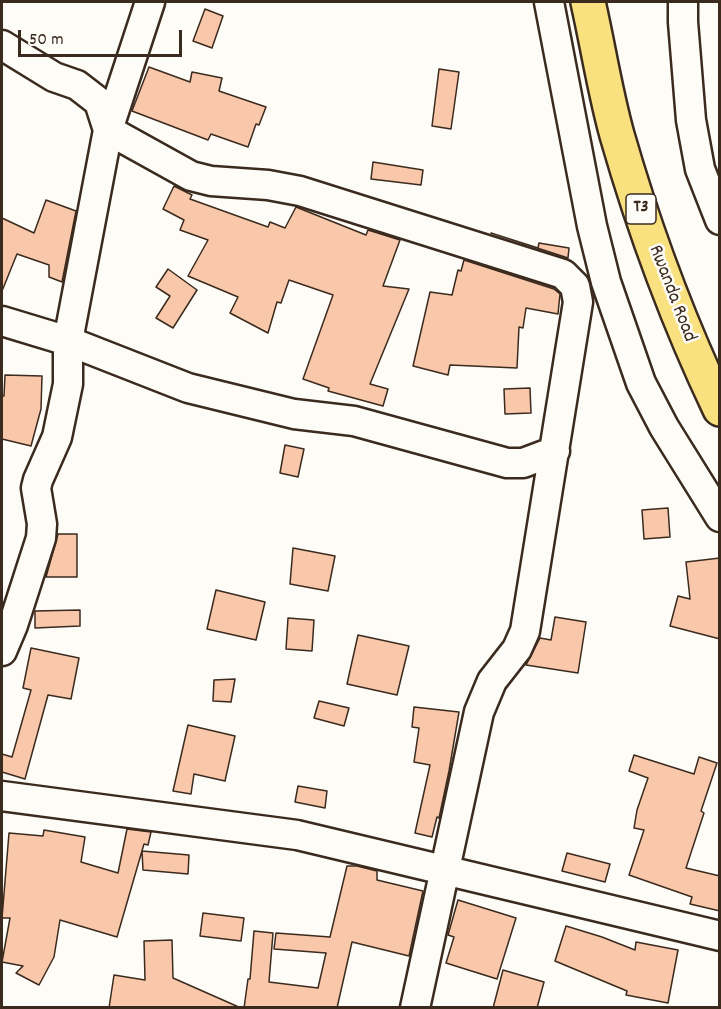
<!DOCTYPE html>
<style>
body{margin:0}
#map{position:relative;width:721px;height:1009px;overflow:hidden;background:#fdfcf7;font-family:Dekko,sans-serif}
canvas{display:block}
.frame{position:absolute;inset:0;border:3px solid #3b2a1e;pointer-events:none}
.scale{position:absolute;left:18px;top:30px;width:164px;height:27px;box-sizing:border-box;border:3px solid #3b2a1e;border-top:0;padding-left:8px;font-size:18px;line-height:21px;white-space:nowrap;color:#3b2a1e;-webkit-text-stroke:4px #fdfcf7;paint-order:stroke}
</style>
<div id="map">
<canvas width="721" height="1009"></canvas>
<div class="frame"></div>
<div class="scale">50 m</div>
</div>
<script>
const c = document.querySelector('canvas').getContext('2d');
c.lineJoin = 'round';
function fillPath(path, color) { c.fillStyle = color; c.fill(path, 'evenodd'); }
function strokePath(path, color, width, dash) { c.strokeStyle = color; c.lineWidth = width; c.lineCap = dash ? 'butt' : 'round'; c.setLineDash(dash || []); c.stroke(path); }
function label(font, color, halo, rows, align = 'center') {
  c.font = font + ' Dekko,sans-serif'; c.lineWidth = 5; c.setLineDash([]); c.textBaseline = 'middle'; c.strokeStyle = halo; c.fillStyle = color; for (const [text, x, y, turn = 0] of rows) {
    c.save(); c.translate(x, y); c.rotate((+turn || 0) * Math.PI / 180); c.textAlign = isNaN(turn) ? turn : align; if (halo) c.strokeText(text, 0, 0); c.fillText(text, 0, 0); c.restore();
  }
}
const building = new Path2D(`
 M205,9L223,16L212,48L193,41Z
 M149,67L190,82L192,72L222,78L219,91L266,107L259,125L256,124L248,147L211,134L208,140L132,111Z
 M439,69L459,72L451,129L432,126Z
 M373,162L423,170L421,185L371,179Z
 M174,186L192,195L190,199L268,227L270,222L285,228L296,207L366,235L368,230L400,240L383,286L409,289L370,384L388,389L383,406L328,391L329,388L303,379L333,295L289,280L281,303L277,302L268,333L230,313L238,297L188,276L208,240L180,230L184,220L163,209Z
 M46,200L76,211L62,282L49,277V265L17,254L2,291V218L34,233Z
 M491,233L538,248L539,243L569,248L568,258Z
 M464,260L554,289L560,294L558,314L526,308L523,328L519,327L517,368L450,365L448,375L413,366L430,292L452,295L458,270L461,271Z
 M168,269L197,290L173,328L156,318L170,296L156,287Z
 M5,375L42,376L41,409L31,446L2,439V396H4Z
 M530,388L531,413L505,414L504,389Z
 M285,445L304,449L298,477L280,473Z
 M668,508L670,537L644,539L642,510Z
 M58,534H77V577H46Z
 M293,548L335,556L328,591L290,584Z
 M720,558V639L670,626L678,596L690,599L686,562Z
 M216,590L265,602L256,640L207,629Z
 M80,610V626L35,628V611Z
 M555,617L586,622L578,673L526,665L540,638L551,640Z
 M288,618L314,620L312,651L286,649Z
 M358,635L409,646L397,695L347,684Z
 M31,648L79,658L71,699L48,695L25,779L2,772V754L12,757L31,690L23,688Z
 M235,679L231,702L213,701L214,680Z
 M319,701L349,708L344,726L314,718Z
 M414,707L459,712L449,771L439,818L437,817L432,837L415,833L430,765L414,762L419,728L412,727Z
 M188,725L235,736L225,781L194,774L191,794L173,791Z
 M634,755L694,774L699,757L717,763L701,811L704,813L686,868L720,876V911L690,904L692,897L629,875L644,830L634,828L637,810L648,778L629,771Z
 M298,786L327,791L325,808L295,802Z
 M127,829L151,832L148,845L144,844L117,937L60,920L54,957L39,985L16,973L23,966L2,962L10,918H2L9,833L43,836L44,830L85,837L81,862L118,873Z
 M142,851L189,855L188,874L143,870Z
 M567,853L610,864L605,882L562,871Z
 M347,866H357L377,871V880L423,891L409,956L352,942L337,1008H244L248,979H250L254,931L273,933L269,982L318,988L326,953L274,949L276,933L330,937Z
 M458,900L516,918L497,979L446,963L454,937L448,935Z
 M203,913L244,918L241,941L200,936Z
 M566,926L602,937L635,950L636,942L678,950L668,1003L626,995L627,991L555,961Z
 M172,940L173,978L241,1008H109L114,975L145,980L144,941Z
 M503,970L544,982L537,1008H493Z`);
fillPath(building, '#f9c7a9');
strokePath(building, '#3b2a1e', 1.5);
const minor = new Path2D(`
 M549,2L592,226L606,282L641,383L664,427L720,517
 M683,2V22L691,120L700,169L720,220
 M2,45L54,77L77,85L99,102L108,130L191,176L211,181L268,185L300,191L563,274L575,286L578,302L525,631L517,649L492,681L479,712L415,1008
 M2,321L68,341L188,388L294,414L354,421L507,463H523L555,451
 M2,651L13,625L41,538L42,524L36,488L38,480L57,437L68,384V341L108,130L150,2
 M2,796L297,835L720,936`);
const highway = new Path2D(`
 M588,2C598,46 605,92 617,135C644,229 678,321 720,409`);
strokePath(minor, '#3b2a1e', 33);
strokePath(highway, '#3b2a1e', 38);
strokePath(minor, '#fdfcf7', 28);
strokePath(highway, '#fae180', 33);
for (const [x, y, w] of [
 [641,209,30]
]) { const box = new Path2D(); box.roundRect(x - w / 2, y - 15, w, 30, 4.5); c.fillStyle = '#fdfcf7'; c.fill(box); strokePath(box, '#3b2a1e', 1.5); }
label('bold 18px', '#3b2a1e', null, [
 ["T3",641,209]
]);
label('20px', '#3b2a1e', '#fdfcf7', [
 ["Rwanda Road",671,294,69]
]);
</script>
